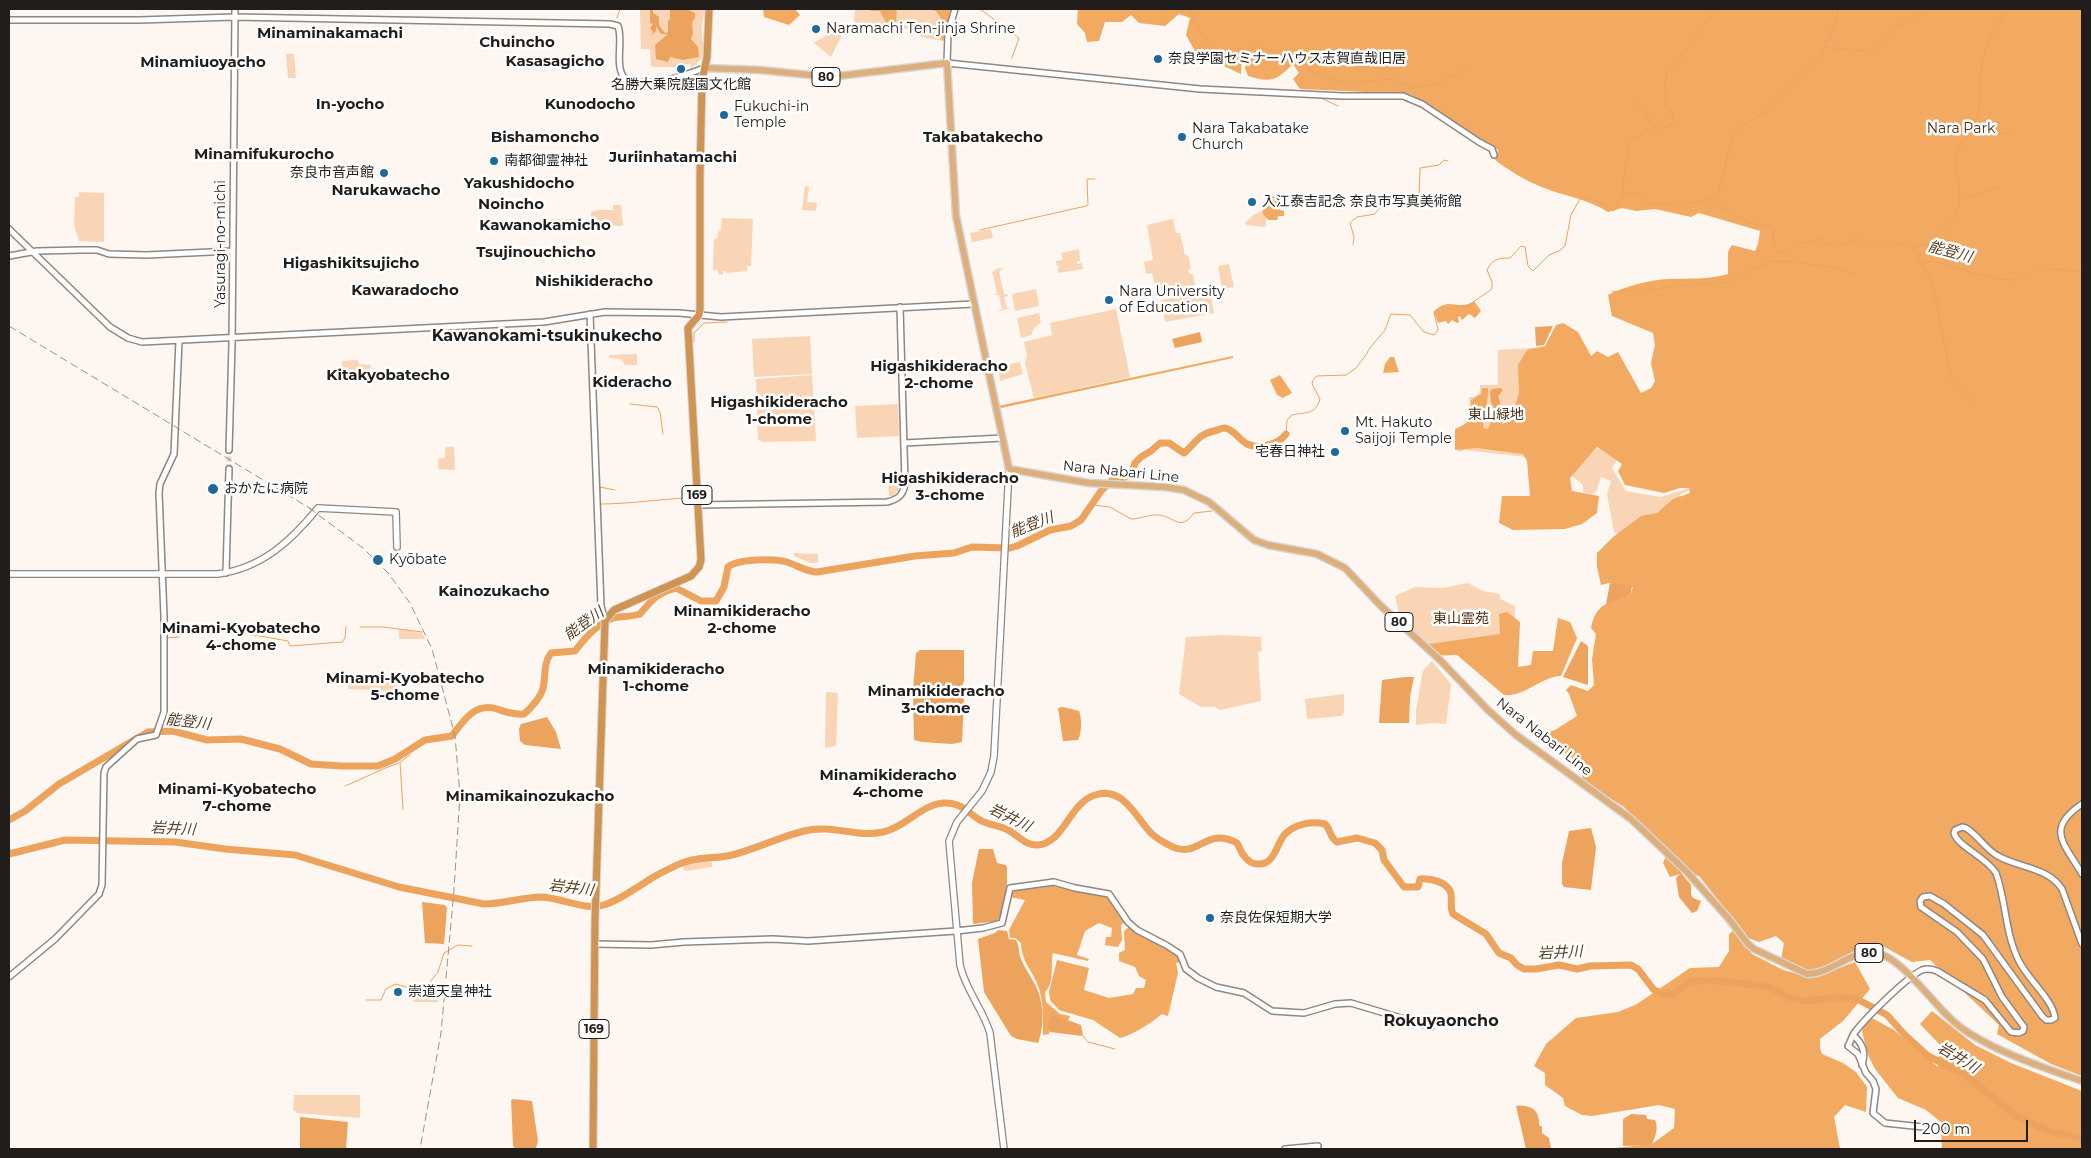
<!DOCTYPE html>
<meta charset="utf-8">
<style>
body{margin:0}
#map{position:relative;width:2091px;height:1158px;overflow:hidden;background:#fef6f0;font-family:Montserrat,sans-serif}
canvas{display:block}
.frame{position:absolute;inset:0;border:10px solid #211d1a;pointer-events:none}
.scale{position:absolute;left:1914px;top:1120px;width:114px;height:22px;box-sizing:border-box;border:2px solid #211d1a;border-top:0;padding-left:6px;font-size:15px;line-height:18px;white-space:nowrap;color:#211d1a;-webkit-text-stroke:4px #fff;paint-order:stroke}
</style>
<div id="map">
<canvas width="2091" height="1158"></canvas>
<div class="frame"></div>
<div class="scale">200 m</div>
</div>
<script>
const c = document.querySelector('canvas').getContext('2d');
c.lineJoin = 'round';
function fillPath(path, color) { c.fillStyle = color; c.fill(path, 'evenodd'); }
function strokePath(path, color, width, dash) { c.strokeStyle = color; c.lineWidth = width; c.lineCap = dash ? 'butt' : 'round'; c.setLineDash(dash || []); c.stroke(path); }
function label(font, color, halo, rows, align = 'center') {
  c.font = font + ' Montserrat,"Noto Sans JP",sans-serif'; c.lineWidth = 5; c.setLineDash([]); c.textBaseline = 'middle'; c.strokeStyle = halo; c.fillStyle = color; for (const [text, x, y, turn = 0] of rows) {
    c.save(); c.translate(x, y); c.rotate((+turn || 0) * Math.PI / 180); c.textAlign = isNaN(turn) ? turn : align; if (halo) c.strokeText(text, 0, 0); c.fillText(text, 0, 0); c.restore();
  }
}
fillPath(new Path2D(`
 M640,9H705C703,17 701,25 702,33C703,49 708,57 691,68V64L676,65V67H655L651,66L650,49H641Z
 M855,9H951L943,41L921,37L919,30L854,23Z
 M845,29L831,57L814,43L827,35Z
 M286,54H294L296,78H288Z
 M805,186L809,187L807,202L817,203L816,211L802,210Z
 M79,192L104,193V242L79,241L74,224L75,197H79Z
 M613,205H621L623,226L590,224L591,212L598,210H613Z
 M1263,210L1266,217V227L1246,225L1245,223L1252,216Z
 M722,218L753,219L751,266H747V271L726,273V271H723V275L718,274V270H713L714,239H717L719,230H721Z
 M550,219H576V225H550Z
 M1173,219L1176,233H1180L1185,255H1188L1191,268L1188,270L1189,274H1193L1195,285L1157,292L1152,273L1146,274L1144,262L1153,260L1147,225Z
 M991,229L993,238L972,242L970,233Z
 M1079,249L1080,261L1077,262V264L1082,263L1083,269L1058,273V268L1061,266H1057L1056,261L1063,260L1061,253Z
 M1229,264L1234,287L1222,289L1218,266Z
 M1001,268L1002,270L999,271L1004,294H1007L1008,296L1004,297L1007,308H1010L997,312L1002,309L999,295H994L997,293L993,274H991L996,269Z
 M1036,289L1039,306L1015,311L1012,294Z
 M1210,290L1214,313L1165,322L1161,300Z
 M1116,309L1130,377L1034,398L1025,363L1027,355L1024,342L1052,335L1050,323Z
 M1039,313L1041,322L1035,327L1031,335L1021,338L1017,318Z
 M810,336L812,374L754,377L752,339Z
 M1547,347L1526,457L1465,450L1458,452L1457,434L1470,421L1469,397H1474L1480,393V385H1498V350Z
 M637,354V365H625L621,359L609,358V355Z
 M358,360L359,364L371,365L367,376H342V361Z
 M1020,362L1023,374L1000,381L998,367Z
 M812,375L816,441L762,442L758,439L756,379Z
 M898,404L899,436L857,438L855,406Z
 M445,447H454L455,470L438,469V459L445,458Z
 M1597,448L1617,460L1612,468L1626,491L1661,497L1689,488L1690,490L1681,494L1675,508L1670,516L1636,519L1624,535L1614,532L1607,494L1611,481L1601,477L1596,492L1590,494L1583,492V485L1571,475Z
 M901,476L900,489L893,496H889L888,477Z
 M794,553L818,554V563H810L794,556Z
 M1468,583L1483,591L1500,594V599L1515,606V646L1438,657L1421,638L1400,619L1395,596L1415,587L1443,588Z
 M399,629L422,633L425,639H399Z
 M1224,635L1261,637L1262,651L1258,652L1261,701L1220,710L1215,707H1201L1179,694L1186,637Z
 M1432,661L1451,684L1446,724L1433,723L1416,725V710L1423,670Z
 M348,680L397,682V691L348,689Z
 M826,692L838,693L836,746L825,748Z
 M1344,694V713L1342,716L1307,719L1305,699Z
 M712,860V867L685,871L682,866L695,862Z
 M439,991L438,1002H414L412,998L413,995L423,996Z
 M294,1095H360V1118L297,1113L293,1109Z`), '#f9d5b5');
fillPath(new Path2D(`
 M763,9H795L800,15L789,25L764,17Z
 M869,9H897L896,22L888,26L880,11H871Z
 M929,9H952L943,41L940,37L942,20L936,11Z
 M1078,9H2082V1076L2051,1064L1997,1034L1999,1025L1930,960L1912,962L1879,944L1827,966L1809,971L1781,960L1784,943L1776,936L1759,942L1748,938L1699,876L1684,873L1670,877L1663,863L1668,852L1624,807L1583,781L1580,764L1540,735L1555,730L1577,716L1569,694L1566,690L1571,685L1588,691L1594,685L1592,659L1596,634L1591,628C1596,603 1608,603 1630,595L1633,587L1609,583L1601,585L1597,567V553L1613,537L1641,516L1657,513L1673,499L1690,493L1689,488H1680L1664,493L1625,485L1618,471L1622,464L1597,447L1570,478L1572,491L1599,496L1597,513L1582,524L1565,529L1513,530L1499,523L1502,496H1530L1527,461L1523,454L1477,448L1455,450V429C1472,422 1471,418 1471,400L1481,394L1482,388H1488C1488,402 1485,414 1483,428L1488,429L1493,417L1501,418L1502,424L1511,421L1519,393L1518,365L1527,350L1545,346L1556,325L1563,323L1578,332L1591,356L1597,351L1608,357L1618,352L1641,393L1651,388L1655,381L1651,363L1655,345L1653,333L1612,316L1608,295C1627,286 1648,280 1669,279C1691,278 1705,280 1728,274V252L1732,245L1755,251L1758,244L1760,231L1699,213L1691,217L1655,209L1636,211L1622,208L1608,212C1588,199 1564,196 1542,187C1526,181 1508,170 1495,160L1498,150L1410,94L1300,89L1293,79L1299,73L1293,64C1276,81 1271,83 1248,76L1245,68L1247,60L1242,58L1241,74L1196,53L1186,35L1190,18L1179,14L1165,26L1139,23L1131,15L1122,22H1105L1099,41L1087,42L1085,33L1077,24Z
 M1272,196L1276,197L1280,210L1284,211V216H1278L1277,220H1268L1263,214V210L1273,202Z
 M1474,301L1481,311L1475,318L1469,314L1462,320L1460,316L1458,317L1459,322L1457,323L1452,320L1448,324L1446,321L1438,323L1434,312C1446,298 1460,311 1474,301Z
 M1233,356V358L1001,408L998,406Z
 M1390,357H1394L1399,372L1383,373L1385,364Z
 M1280,375L1292,393L1283,398L1277,395L1270,380Z
 M1507,612L1520,622L1518,667L1531,665L1533,651H1553L1558,618L1570,622L1577,638L1561,676C1540,677 1525,697 1504,695L1457,655H1438L1429,644L1500,634L1499,614Z
 M1053,884L1109,896L1125,922L1121,925L1122,940L1118,947L1105,945L1106,937H1111L1112,928L1099,923L1085,931L1077,955L1089,959L1088,961L1053,953C1050,965 1055,983 1045,992L1046,1002L1060,1014L1070,1016L1067,1023L1052,1016L1049,1034L1043,1035C1043,1018 1044,1000 1037,983C1030,967 1022,962 1021,943L1015,938H1010L1009,930L1025,900L1010,897L1012,889Z
 M1130,926L1179,955L1182,961L1176,963L1178,973L1168,1016L1162,1014C1151,1023 1133,1035 1120,1038L1093,1020L1059,1010L1050,1000L1049,992L1057,960L1089,968L1084,990L1109,998L1133,994L1136,988H1144L1146,980L1139,976L1135,967L1119,961V953L1125,950L1124,931Z
 M1734,930L1752,954L1783,970L1813,978L1855,962L1870,989L1843,1021L1820,1039V1048L1822,1054L1843,1063L1856,1072L1867,1087L1866,1112L1845,1105L1834,1117L1840,1149H1606L1652,1144L1674,1128L1675,1109L1659,1105L1592,1116L1582,1115L1565,1106L1563,1098L1545,1085V1073L1534,1066L1546,1044L1576,1018L1618,1012L1637,1004L1690,968L1719,967L1729,951V934Z
 M1932,1011L1975,1045L2011,1063L2082,1091V1149H1942L1941,1122L1926,1110L1898,1098L1875,1069L1868,1055L1862,1031L1864,1026L1872,1018L1894,1030L1938,1067L1940,1045L1920,1024Z`), '#f2aa63');
fillPath(new Path2D(`
 M650,9H657L656,10H653V13L659,17V25L665,33L668,32V21L670,19V9H687L695,13V18L692,22L693,33L691,39L698,47L699,57L683,60L670,57L668,62L656,59L655,45L668,34H661L656,26V31L651,36L653,32L650,28L653,24L650,23Z
 M1553,326L1544,345L1536,346L1535,327Z
 M1200,332L1202,342L1175,348L1172,339Z
 M1500,388L1503,390L1498,396L1500,402L1499,409H1495L1491,403L1490,392L1492,389Z
 M1610,583L1632,586L1630,595L1606,604Z
 M1581,641L1588,646V685L1563,677Z
 M920,650H964V681L961,688L964,697L962,742L952,744L922,742L914,740L913,690L916,653Z
 M1405,677H1414L1410,697L1409,723H1379L1382,680Z
 M1063,707L1079,711C1082,718 1082,733 1078,740L1063,741L1058,708Z
 M547,717L556,732L561,749L525,745L520,741L519,729L521,724Z
 M1591,828L1596,847L1591,890L1564,887L1562,884V863L1569,831Z
 M979,849H993L997,863L1006,865L1007,868C1007,884 1008,908 998,921L973,924L972,883Z
 M1681,873L1691,885V894L1693,898L1701,901L1697,911L1692,913L1679,897L1676,878Z
 M422,902L445,905L447,908L444,944L425,943Z
 M998,930L1007,931L1009,939L1016,940C1020,947 1018,952 1021,959C1024,967 1030,975 1034,983C1044,1000 1045,1025 1038,1043L1017,1039L1011,1036L984,992L978,939L995,933Z
 M1054,1015L1081,1025L1083,1036L1050,1032L1048,1024L1051,1016Z
 M513,1099L532,1101L538,1141L536,1148L515,1149L513,1145L511,1100Z
 M1516,1106C1530,1105 1540,1109 1539,1125L1542,1127V1133L1549,1138L1551,1149H1526Z
 M1631,1114L1646,1115L1647,1119L1655,1120C1659,1129 1655,1136 1652,1145L1623,1146V1119Z
 M300,1117L348,1122L346,1149H300Z`), '#eca35d');
strokePath(new Path2D(`
 M980,9L1019,38L1012,58
 M1156,9L1163,10L1166,9
 M1188,9C1193,14 1195,23 1199,30C1207,44 1223,58 1241,53C1246,52 1250,48 1255,46L1270,51H1279
 M617,18L620,9
 M1826,47L1872,52L1891,30L1922,13
 M1282,51C1288,57 1297,61 1304,66C1336,89 1357,81 1394,79C1420,97 1443,80 1469,68
 M1323,99L1338,106
 M1636,102L1646,112L1652,128
 M1974,127L1985,130
 M1988,131L2010,134
 M1622,194L1628,151L1632,140C1640,135 1652,124 1662,129L1671,125L1674,121L1672,114L1666,107L1665,81L1668,70L1683,55L1715,9
 M1714,198L1719,191L1733,135L1745,124L1769,110L1790,86L1820,58L1837,18L1838,9
 M1960,199L2000,187
 M980,230L1086,206L1088,205L1087,179H1095
 M1353,245L1354,237L1350,223L1357,217L1375,214C1384,198 1402,200 1419,199L1420,168L1439,165L1444,160L1448,161
 M1913,247C1918,244 1922,245 1927,244C1933,243 1954,217 1957,210C1965,192 1953,172 1957,154C1961,139 1974,128 1978,113C1982,97 1979,80 1982,64C1983,55 1987,42 1992,35C1997,26 2003,19 2007,9
 M1920,261L1928,275L1935,295L1951,377L1974,404
 M1612,292L1626,290H1648L1683,285L1727,283L1747,271L1772,261L1796,262L1842,269L1856,275
 M694,342V333L704,323L727,322
 M630,404L657,407L660,412L663,434
 M1286,434L1287,420L1292,415C1305,412 1316,415 1320,399L1312,384L1313,380L1317,376L1346,375L1356,368L1366,355L1369,349L1385,330L1391,314L1410,315L1424,332L1434,335L1438,330L1434,312C1444,301 1453,305 1466,307L1492,289V282L1487,270C1493,259 1498,258 1510,258L1521,246L1525,247L1528,266L1533,271L1549,255L1559,251L1565,246L1571,215L1581,197L1600,202L1614,211L1622,196L1629,192L1637,194L1653,205L1666,203L1681,208L1691,203L1714,199C1718,201 1719,204 1722,207C1724,209 1748,222 1750,223C1758,226 1766,224 1774,226C1773,238 1772,244 1779,253L1788,251L1796,243H1807L1818,239L1829,244L1843,245L1851,240H1862L1871,244H1900L1912,247L1920,260L1925,262H1937L1996,279L2013,280L2039,268L2082,272
 M615,490L600,487V504C630,504 659,499 689,498
 M1093,505L1110,507L1131,519C1140,519 1150,514 1159,515C1175,517 1180,532 1194,513L1212,511
 M360,627H383L422,632
 M226,630L288,641L290,646L342,642L345,638L346,627
 M165,638L179,637
 M345,786C363,779 380,769 399,763
 M403,809L400,762L410,755
 M366,1000H381L386,989L396,984L406,987L429,983L438,972L444,953L458,945L472,946
 M1083,1036L1088,1042L1115,1049`), '#eca35d', 1);
strokePath(new Path2D(`
 M9,820L25,811L59,784L148,732L173,731L207,740L241,739L280,749L311,764L341,766H378L395,759L425,740L452,736C463,721 475,702 497,709C506,712 514,715 524,714C531,708 541,697 543,688C546,676 543,664 551,653L575,651C584,639 598,623 613,618C622,616 631,617 640,614C652,600 658,592 676,588L701,601H716L724,587L728,567C737,559 775,558 787,562C797,565 806,572 817,572L915,556L954,553L972,547L1010,548L1017,546L1050,530L1071,526L1081,520L1101,491L1111,481L1123,478L1132,472L1135,463L1141,457L1151,451L1160,443H1169L1184,453C1197,442 1197,435 1214,431C1218,430 1222,428 1225,428C1235,430 1239,440 1247,444C1259,450 1279,444 1286,434
 M9,854L65,840L175,842L225,849L295,855L399,887L484,904C504,904 522,897 542,897C562,898 585,911 604,905C626,898 646,879 667,870C676,865 688,860 698,859C709,857 721,858 732,855C756,849 779,837 804,831C832,824 857,838 883,832C904,828 921,805 943,803C961,802 967,812 980,820C988,825 999,825 1008,830C1018,835 1024,845 1037,845C1064,844 1069,803 1095,795C1123,786 1135,816 1150,832C1155,837 1161,841 1167,844C1199,863 1203,825 1237,843C1240,848 1241,853 1245,857C1248,861 1253,864 1258,864C1275,865 1276,844 1285,834C1295,824 1311,821 1325,824C1331,829 1329,837 1337,842L1357,838L1375,843L1382,850L1384,860L1404,887H1418L1420,879C1430,878 1449,882 1451,894C1452,902 1450,908 1453,914L1486,934L1499,953L1511,958L1517,965L1524,969H1536L1559,965L1577,969L1590,966L1631,965L1638,969L1654,990L1663,994L1674,993L1689,982L1706,980L1766,986L1788,997L1804,1001L1836,998L1857,999L1887,1015L1904,1034L1928,1056L1964,1074L2016,1116L2048,1131L2082,1138`), '#eca35d', 7);
strokePath(new Path2D(`
 M229,469V450`), '#ddd5d0', 5, [5, 2.5]);
const tertiary = new Path2D(`
 M955,9L948,33L947,63L1200,89L1343,96H1403L1422,104L1479,142L1492,149L1494,155
 M9,20H139L234,17L610,24L618,26C624,42 613,67 626,80C654,87 678,78 704,68
 M687,76L695,78L702,84
 M9,229L110,327L128,338L142,342L544,322L605,312L679,313L721,317L973,304
 M9,256L37,251L81,250H97L109,254L147,255L232,251
 M590,314L601,606L605,621
 M904,443L1003,438
 M229,450L232,344L235,9
 M698,505L887,502C899,499 903,495 905,484L900,307
 M226,573L229,469
 M2082,804C2045,829 2064,843 2082,874
 M595,944L651,945L684,942L773,939L808,941L956,931L983,928L1002,923L1010,888L1054,882L1075,888L1109,894L1128,922L1137,930L1166,945L1180,954L1186,969L1198,978L1216,987L1244,993L1272,1011L1304,1013L1335,1004L1351,1003L1431,1027
 M9,977L55,939L99,894L102,885L104,773L106,767L137,739L156,735L164,712V616L159,493L160,484L174,454L179,341
 M1853,1035C1863,1044 1866,1052 1862,1065
 M1923,1127L1885,1123L1873,1113L1876,1089L1873,1081L1866,1073L1858,1054L1848,1046C1850,1043 1851,1039 1853,1035C1862,1021 1907,977 1922,970C1927,968 1932,969 1937,971L1985,1000L2011,1032L2019,1033L2023,1031L2024,1027L2002,997L1983,959L1957,932L1921,907L1920,901L1923,897L1930,896L1944,904L1983,935L2042,1016L2046,1020H2051L2055,1018C2053,999 2026,978 2018,959C2005,932 2006,901 1996,873C1985,856 1958,847 1954,833L1955,830L1962,827L1966,828C1978,835 1985,849 1998,856C2019,868 2048,867 2062,889L2082,944
 M1285,1149L1318,1146`);
const secondary = new Path2D(`
 M9,574H218C262,568 291,541 318,508L396,512L397,547
 M1004,1149L990,1033C983,1009 965,989 960,965L949,841L957,822L982,791L991,772L994,756L1009,469`);
const primary = new Path2D(`
 M704,68L760,70L830,77L947,63L956,216L1009,469L1089,483L1165,487L1184,490L1209,502L1254,540L1268,545L1317,554L1345,568L1380,605L1440,660L1488,710L1516,735L1631,819L1687,872L1729,919L1748,944L1754,949L1807,974C1831,974 1850,950 1875,953C1900,955 1934,1005 1954,1022C1984,1048 2044,1068 2082,1081`);
const trunk = new Path2D(`
 M593,1149L595,920L605,621L614,610L691,576L699,567L701,560L688,328L699,315L700,309V176L702,81L707,57L709,9`);
strokePath(tertiary, '#908780', 8);
strokePath(secondary, '#908780', 8);
strokePath(primary, '#d7d6d6', 9);
strokePath(trunk, '#d7d6d6', 9);
strokePath(tertiary, '#fff', 5);
strokePath(secondary, '#fff', 5.5);
strokePath(primary, '#dcaf7d', 6);
strokePath(trunk, '#d09452', 7);
strokePath(new Path2D(`
 M9,326L316,512
 M309,508L363,548L388,573L410,603L432,649L455,736L460,795L454,890L441,1033L420,1149`), '#99938e', 1, [8, 4]);
for (const [x, y, r, color] of [
 [816,29,5,"#1e699c"],
 [1158,59,5,"#1e699c"],
 [681,69,5,"#1e699c"],
 [724,115,5,"#1e699c"],
 [1182,137,5,"#1e699c"],
 [494,161,5,"#1e699c"],
 [384,173,5,"#1e699c"],
 [1252,202,5,"#1e699c"],
 [1109,300,5,"#1e699c"],
 [1345,431,5,"#1e699c"],
 [1335,452,5,"#1e699c"],
 [213,489,6,"#1e699c"],
 [378,560,6,"#1e699c"],
 [1210,918,5,"#1e699c"],
 [398,992,5,"#1e699c"]
]) { const dot = new Path2D(); dot.arc(x, y, r, 0, 2 * Math.PI); c.fillStyle = color; c.fill(dot); strokePath(dot, '#fff', 2); }
for (const [x, y, w] of [
 [826,77,28],
 [697,495,30],
 [1399,622,28],
 [1869,953,28],
 [594,1029,30]
]) { const box = new Path2D(); box.roundRect(x - w / 2, y - 9.5, w, 19, 4); c.fillStyle = '#fff'; c.fill(box); strokePath(box, '#211d1a', 1); }
label('bold 12px', '#211d1a', null, [
 ["80",826,77],
 ["169",697,495],
 ["80",1399,622],
 ["80",1869,953],
 ["169",594,1029]
]);
label('14px', '#211d1a', '#fff', [
 ["Naramachi Ten-jinja Shrine",826,29],
 ["奈良学園セミナーハウス志賀直哉旧居",1168,59],
 ["名勝大乗院庭園文化館",681,85,"center"],
 ["Fukuchi-in",734,107],
 ["Temple",734,123],
 ["Nara Takabatake",1192,129],
 ["Church",1192,145],
 ["南都御霊神社",504,161],
 ["奈良市音声館",374,173,"right"],
 ["入江泰吉記念 奈良市写真美術館",1262,202],
 ["Nara University",1119,292],
 ["of Education",1119,308],
 ["Mt. Hakuto",1355,423],
 ["Saijoji Temple",1355,439],
 ["宅春日神社",1325,452,"right"],
 ["おかたに病院",224,489],
 ["Kyōbate",389,560],
 ["奈良佐保短期大学",1220,918],
 ["崇道天皇神社",408,992]
], 'left');
label('14px', '#4e3012', '#fff', [
 ["Nara Park",1961,129],
 ["東山緑地",1496,415],
 ["東山霊苑",1461,619]
]);
label('14px', '#211d1a', '#fff', [
 ["Yasuragi-no-michi",221,244,-90],
 ["Nara Nabari Line",1121,472,6],
 ["Nara Nabari Line",1544,737,38]
]);
label('bold 15px', '#211d1a', '#fff', [
 ["Minaminakamachi",330,34],
 ["Chuincho",517,43],
 ["Kasasagicho",555,62],
 ["Minamiuoyacho",203,63],
 ["In-yocho",350,105],
 ["Kunodocho",590,105],
 ["Bishamoncho",545,138],
 ["Takabatakecho",983,138],
 ["Minamifukurocho",264,155],
 ["Juriinhatamachi",673,158],
 ["Yakushidocho",519,184],
 ["Narukawacho",386,191],
 ["Noincho",511,205],
 ["Kawanokamicho",545,226],
 ["Tsujinouchicho",536,253],
 ["Higashikitsujicho",351,264],
 ["Nishikideracho",594,282],
 ["Kawaradocho",405,291],
 ["Higashikideracho",939,367],
 ["2-chome",939,384],
 ["Kitakyobatecho",388,376],
 ["Kideracho",632,383],
 ["Higashikideracho",779,403],
 ["1-chome",779,420],
 ["Higashikideracho",950,479],
 ["3-chome",950,496],
 ["Kainozukacho",494,592],
 ["Minamikideracho",742,612],
 ["2-chome",742,629],
 ["Minami-Kyobatecho",241,629],
 ["4-chome",241,646],
 ["Minamikideracho",656,670],
 ["1-chome",656,687],
 ["Minami-Kyobatecho",405,679],
 ["5-chome",405,696],
 ["Minamikideracho",936,692],
 ["3-chome",936,709],
 ["Minamikideracho",888,776],
 ["4-chome",888,793],
 ["Minami-Kyobatecho",237,790],
 ["7-chome",237,807],
 ["Minamikainozukacho",530,797]
]);
label('italic 15px', '#5c3e21', '#fff', [
 ["能登川",1950,252,15],
 ["能登川",1032,525,-21],
 ["能登川",584,624,-36],
 ["能登川",188,722,7],
 ["岩井川",1010,818,26],
 ["岩井川",173,829,3],
 ["岩井川",571,888,7],
 ["岩井川",1560,953,-3],
 ["岩井川",1958,1058,31]
]);
label('bold 16px', '#211d1a', '#fff', [
 ["Kawanokami-tsukinukecho",547,336],
 ["Rokuyaoncho",1441,1021]
]);
</script>
